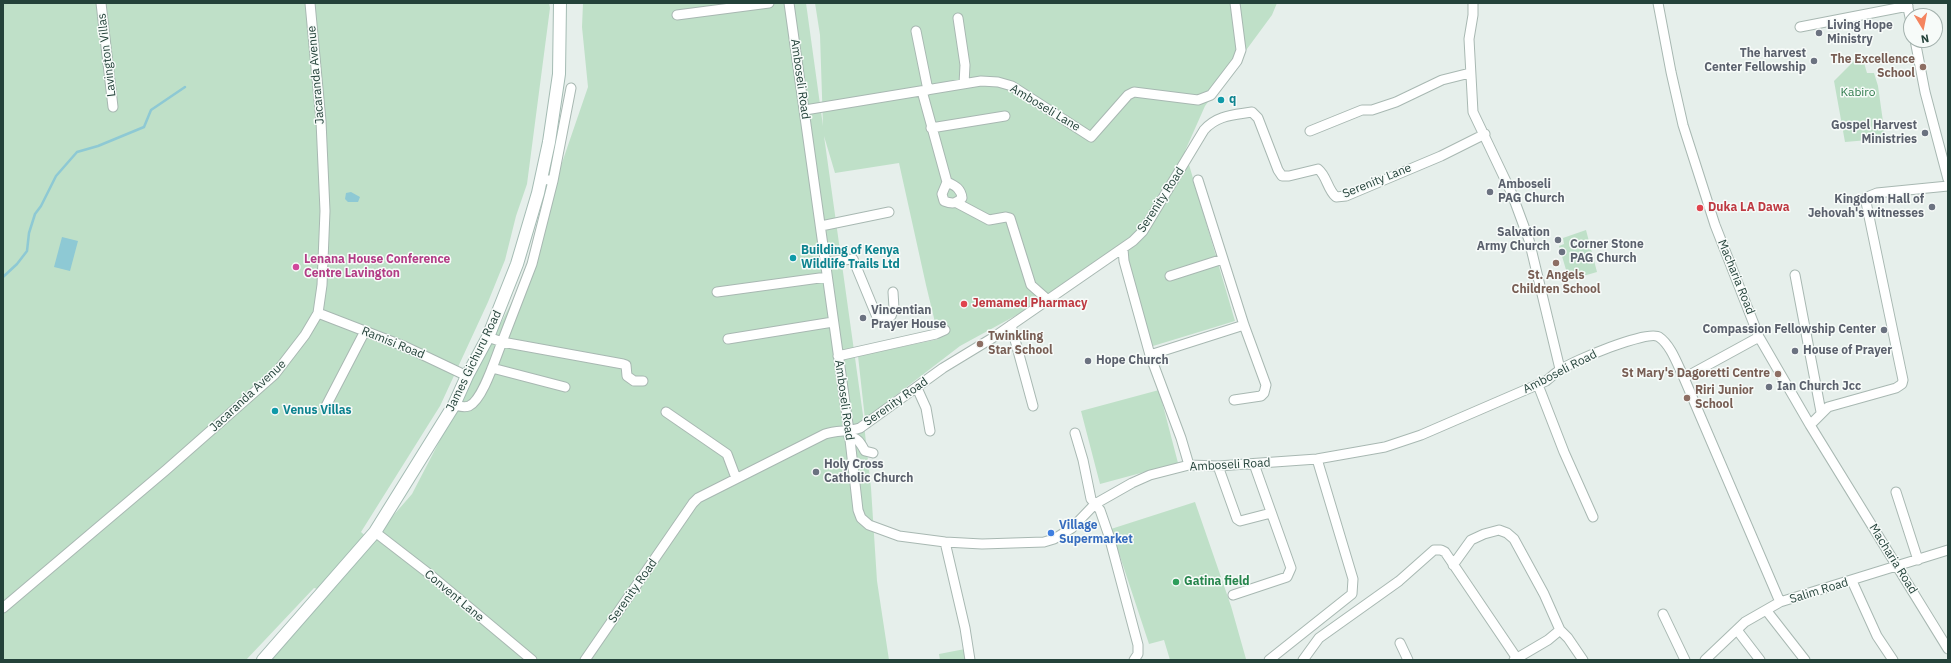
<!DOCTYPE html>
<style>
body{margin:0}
#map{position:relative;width:1951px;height:663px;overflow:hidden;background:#e6efeb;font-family:"IBM Plex Sans",sans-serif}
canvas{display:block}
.frame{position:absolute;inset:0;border:4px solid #24423a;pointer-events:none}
.north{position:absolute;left:1903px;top:8px;width:40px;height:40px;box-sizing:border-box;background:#f7fbf9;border:1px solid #a3b1ad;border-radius:50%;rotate:170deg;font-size:11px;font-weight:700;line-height:16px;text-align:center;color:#24423a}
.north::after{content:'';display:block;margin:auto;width:14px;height:18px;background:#f4845f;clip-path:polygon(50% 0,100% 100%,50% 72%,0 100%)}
</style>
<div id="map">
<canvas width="1951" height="663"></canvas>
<div class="frame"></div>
<div class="north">N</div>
</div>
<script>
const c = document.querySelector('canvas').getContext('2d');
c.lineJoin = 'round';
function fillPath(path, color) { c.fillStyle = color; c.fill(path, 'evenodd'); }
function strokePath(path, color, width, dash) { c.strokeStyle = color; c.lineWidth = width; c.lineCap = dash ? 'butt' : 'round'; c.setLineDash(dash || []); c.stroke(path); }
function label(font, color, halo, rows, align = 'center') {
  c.font = font + ' "IBM Plex Sans",sans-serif'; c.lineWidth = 3; c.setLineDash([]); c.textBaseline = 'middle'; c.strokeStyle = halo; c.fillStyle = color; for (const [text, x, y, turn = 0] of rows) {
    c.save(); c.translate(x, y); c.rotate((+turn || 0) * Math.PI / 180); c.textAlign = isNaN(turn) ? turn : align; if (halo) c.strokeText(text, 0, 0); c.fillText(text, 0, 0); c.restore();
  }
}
fillPath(new Path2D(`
 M3,3H549L550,8L527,184L516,216L505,260L488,302L440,406L361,532L371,541L412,494L516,294L543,227L553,189L588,87L582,27L583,3H806L823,126L820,35L815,3H1277L1272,15L1205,106L1185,151L1235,321L1153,346L1119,256L1088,276L960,346L865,419L858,356L939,339L926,285L899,163L835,173L824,136L863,415L871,488L877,581L889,660H264L326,591L314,588L246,660H3Z
 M1862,56L1867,73H1874L1878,86L1885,136L1880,139L1845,142L1834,81L1857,58Z
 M1586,230L1597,272L1569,280L1559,246L1564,244L1563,238Z
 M1159,390L1178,463L1100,484L1081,411Z
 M1195,502L1231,606L1246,659L1170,660L1164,640L1149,644L1111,529Z
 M965,649L967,660H940L939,654Z`), '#bfe0c8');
fillPath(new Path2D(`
 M351,192L360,197L358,202H348L345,199L346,193Z
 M62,237L78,241L70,271L54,267Z`), '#8ec9d4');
strokePath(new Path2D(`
 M3,277L17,264L27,251L29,233L35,214L41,206L56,176L77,152L98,146L144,127L151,110L185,87`), '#8ec9d4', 2.5);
const minor = new Path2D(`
 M101,3L113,107
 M789,3L849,431L858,510L861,518L869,525L899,536L945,542L982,544L1044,542L1054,539L1072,528L1095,504L1132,483L1150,475L1189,465L1218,466L1317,459L1385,447L1421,435L1546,381C1550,378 1555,373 1560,370C1573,361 1648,329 1659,337C1671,345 1678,366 1684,378L1780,602
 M1473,3V15L1469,39L1473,112L1512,194L1529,240L1560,369
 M1658,3L1671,72L1683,125L1715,225L1759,337L1810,425L1948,649
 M1907,3L1911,22
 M677,15L769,3
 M958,18L965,65L964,84
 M1800,27L1908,6
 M916,31L928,90
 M1915,40L1925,92L1948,179
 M922,91L947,182C956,186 961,189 962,198C956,204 952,204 944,201L942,194L947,182
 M805,110L981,81L998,82L1012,86L1091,137L1128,95L1134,92L1198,100L1211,95L1237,61L1241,50L1235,3
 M931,128L1005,116
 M1310,131L1362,110H1372L1396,102L1442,80L1470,73
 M548,180L553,181L571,88
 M1198,180L1244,325L1266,385L1264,393L1261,396L1234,400
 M553,181L532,264L502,342L623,364L626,365L627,376L634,381H643
 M957,203L989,220L1006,217L1010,218L1031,285L1048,300
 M821,226L889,212
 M1123,249L1124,261L1150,355L1181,438L1189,465
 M825,262L853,259L877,317L881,319L891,316L894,308L893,292
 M1795,275L1821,412
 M1170,276L1223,259
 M717,292L827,277
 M318,313L406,347L467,376
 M1011,325L1033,406
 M728,339L833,322
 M1150,355L1244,325
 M838,356L936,334L945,330
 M492,368L565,387
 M1684,378L1759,337
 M1538,385L1564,452L1593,517
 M917,388L926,408L930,431
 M454,405C459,406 464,408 469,406C483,400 496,356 502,342L488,337
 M325,408L365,331
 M666,412L727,454L736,478
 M1810,425L1828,407L1896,388L1902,384L1903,380L1866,202L1867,197L1877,193L1948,186
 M1075,433L1083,460L1091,499L1100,510L1109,536L1138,645V654L1134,660
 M849,437C858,437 861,444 865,451L873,453
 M1218,466L1237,519L1240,521L1271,513
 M1896,492L1918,560
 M375,532L428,573L532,660
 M945,542L965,628L970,660
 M1453,565L1471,540L1484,534L1499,530L1507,533L1514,539L1544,594L1560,630L1568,638L1583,660
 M1852,581L1877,636L1893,660
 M1233,595L1287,577L1291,568L1254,464
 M3,608L166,470L275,374L305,335L318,313L322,285L325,211L321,121L310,3
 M1766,610L1805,660
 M1663,614L1685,660
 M1737,630L1760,660
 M1400,643L1408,660
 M585,660L693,503L698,498L825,434C837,430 849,432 860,428L943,368L994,337L1133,241L1143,231L1204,130C1217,115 1234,115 1252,112L1258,118L1278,170L1282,176H1289L1318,169C1327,176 1327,189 1336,197L1346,196L1441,156L1485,134
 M1269,660L1352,594L1353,579L1317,459
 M1303,660L1319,638L1399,581L1434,550H1441L1445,552L1518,660
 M1514,660L1548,640L1560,630
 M1705,660L1745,622L1780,602L1948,550`);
const secondary = new Path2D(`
 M263,660L375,532L454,405L467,376L488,337L517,264L538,193L549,142L559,74L560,3`);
strokePath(minor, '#a8b8b2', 11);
strokePath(secondary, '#a4bbb3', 14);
strokePath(minor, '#fff', 9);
strokePath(secondary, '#fff', 12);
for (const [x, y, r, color] of [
 [1819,33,4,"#6b7280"],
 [1814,61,4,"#6b7280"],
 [1923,67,4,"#8d6e63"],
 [1221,100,4,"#0f9aa8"],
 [1925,133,4,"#6b7280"],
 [1490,192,4,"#6b7280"],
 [1932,207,4,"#6b7280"],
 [1700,208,4,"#e0444e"],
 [1558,240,4,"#6b7280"],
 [1562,252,4,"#6b7280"],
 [793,258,4,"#0f9aa8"],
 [1556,263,4,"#8d6e63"],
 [296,267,4,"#d1479c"],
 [964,304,4,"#e0444e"],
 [863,318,4,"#6b7280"],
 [1884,330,4,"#6b7280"],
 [980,344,4,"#8d6e63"],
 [1795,351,4,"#6b7280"],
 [1088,361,4,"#6b7280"],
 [1778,374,4,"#8d6e63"],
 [1769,387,4,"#6b7280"],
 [1687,398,4,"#8d6e63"],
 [275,411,4,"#0f9aa8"],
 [816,472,4,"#6b7280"],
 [1051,533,4,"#3f7fe0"],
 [1176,582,4,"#2e9e5b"]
]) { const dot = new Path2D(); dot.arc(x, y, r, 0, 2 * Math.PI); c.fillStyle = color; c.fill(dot); strokePath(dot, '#f7fbf9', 1.5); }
label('bold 12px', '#5b616d', '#f7fbf9', [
 ["Living Hope",1827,26],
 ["Ministry",1827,40],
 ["The harvest",1806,54,"right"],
 ["Center Fellowship",1806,68,"right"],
 ["Gospel Harvest",1917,126,"right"],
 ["Ministries",1917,140,"right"],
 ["Amboseli",1498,185],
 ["PAG Church",1498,199],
 ["Kingdom Hall of",1924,200,"right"],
 ["Jehovah's witnesses",1924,214,"right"],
 ["Salvation",1550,233,"right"],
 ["Army Church",1550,247,"right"],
 ["Corner Stone",1570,245],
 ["PAG Church",1570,259],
 ["Vincentian",871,311],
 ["Prayer House",871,325],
 ["Compassion Fellowship Center",1876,330,"right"],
 ["House of Prayer",1803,351],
 ["Hope Church",1096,361],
 ["Ian Church Jcc",1777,387],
 ["Holy Cross",824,465],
 ["Catholic Church",824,479]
], 'left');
label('12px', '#24423a', '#f7fbf9', [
 ["Lavington Villas",107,55,-97],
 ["Jacaranda Avenue",316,75,-95],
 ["Amboseli Road",800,79,82],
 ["Amboseli Lane",1045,108,31],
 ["Serenity Lane",1377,181,-22],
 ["Serenity Road",1161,200,-57],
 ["Macharia Road",1736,277,68],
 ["Ramisi Road",393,343,22],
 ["James Gichuru Road",474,361,-64],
 ["Amboseli Road",1560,372,-27],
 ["Jacaranda Avenue",248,396,-43],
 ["Amboseli Road",844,400,82],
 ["Serenity Road",896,402,-35],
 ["Amboseli Road",1230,465,-3],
 ["Macharia Road",1893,559,58],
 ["Serenity Road",633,591,-55],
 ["Salim Road",1819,591,-17],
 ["Convent Lane",454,596,40]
]);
label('bold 12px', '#785e54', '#f7fbf9', [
 ["The Excellence",1915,60],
 ["School",1915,74],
 ["St. Angels",1556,276,"center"],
 ["Children School",1556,290,"center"],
 ["Twinkling",988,337,"left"],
 ["Star School",988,351,"left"],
 ["St Mary's Dagoretti Centre",1770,374],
 ["Riri Junior",1695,391,"left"],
 ["School",1695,405,"left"]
], 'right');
label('12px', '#2d7a4b', '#f7fbf9', [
 ["Kabiro",1858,93]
]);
label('bold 12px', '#0d838f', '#f7fbf9', [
 ["q",1229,100],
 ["Building of Kenya",801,251],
 ["Wildlife Trails Ltd",801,265],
 ["Venus Villas",283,411]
], 'left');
label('bold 12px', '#be3a42', '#f7fbf9', [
 ["Duka LA Dawa",1708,208],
 ["Jemamed Pharmacy",972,304]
], 'left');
label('bold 12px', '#b23c85', '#f7fbf9', [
 ["Lenana House Conference",304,260],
 ["Centre Lavington",304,274]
], 'left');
label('bold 12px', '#366cbe', '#f7fbf9', [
 ["Village",1059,526],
 ["Supermarket",1059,540]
], 'left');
label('bold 12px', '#27864d', '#f7fbf9', [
 ["Gatina field",1184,582]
], 'left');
</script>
